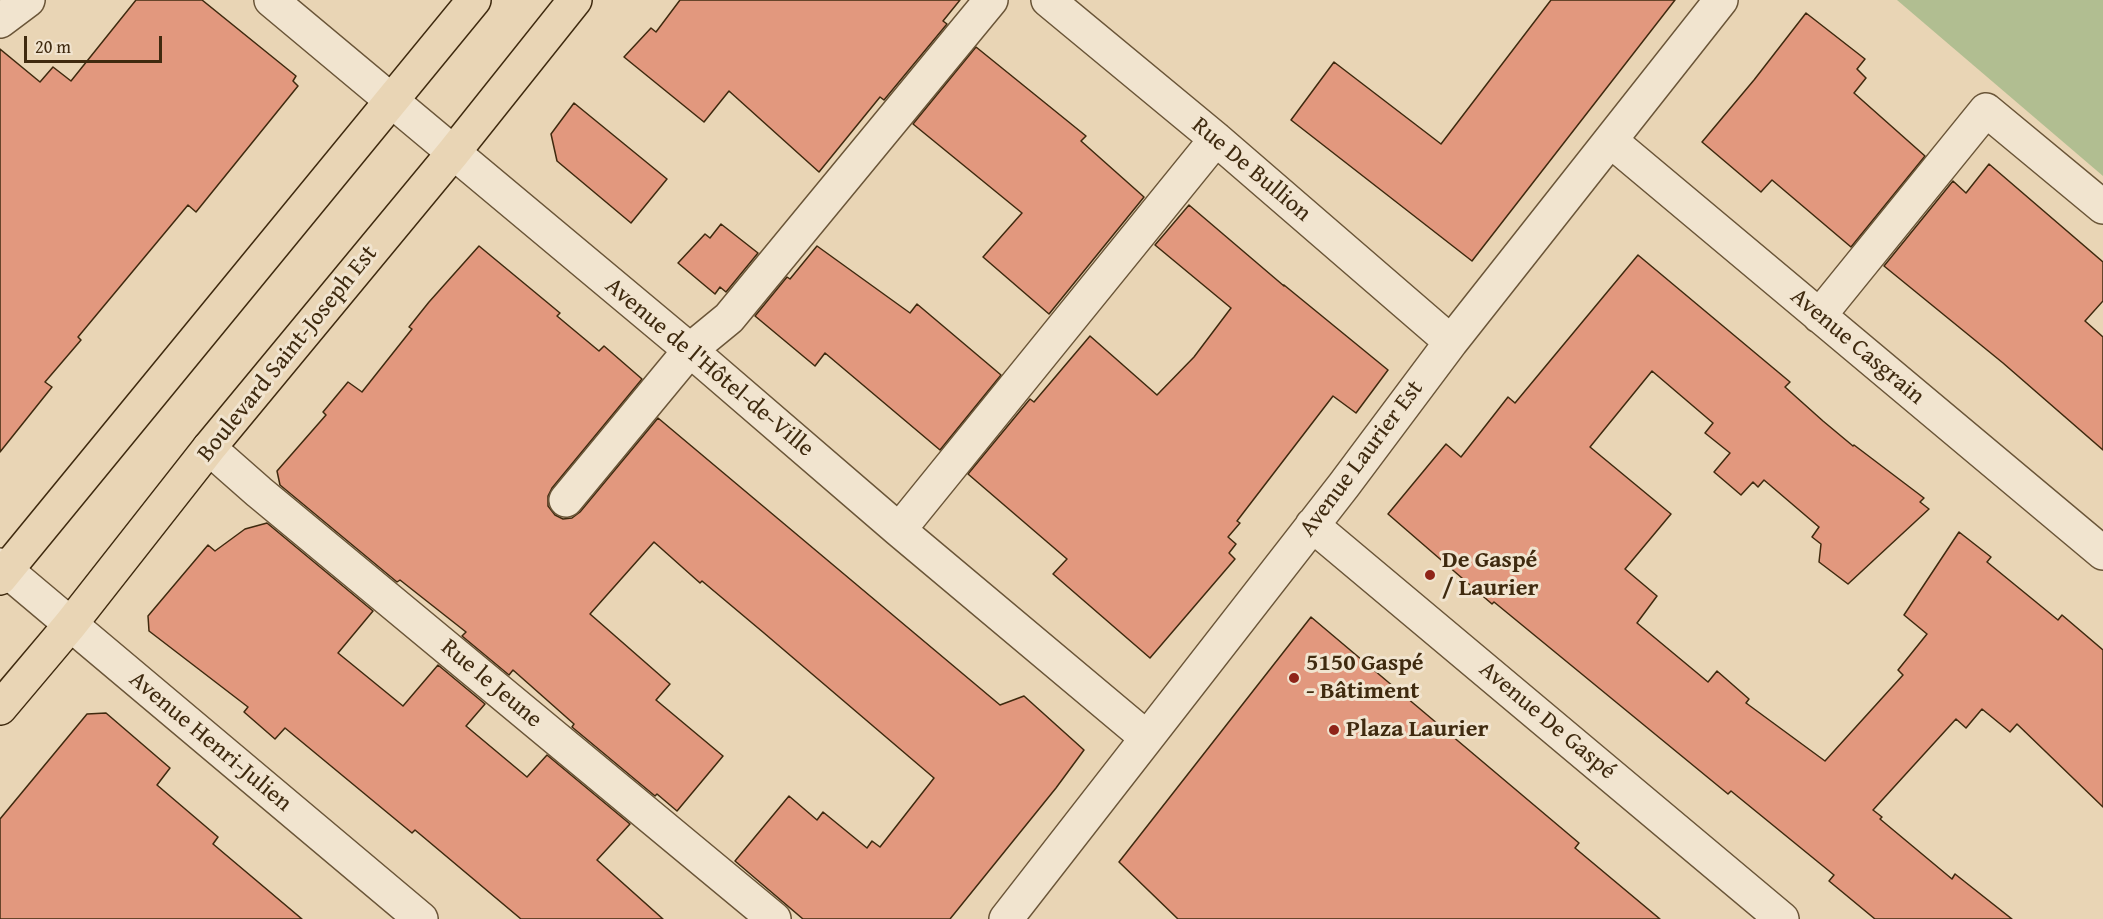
<!DOCTYPE html>
<meta charset="utf-8">
<style>
body{margin:0}
#map{position:relative;width:2103px;height:919px;overflow:hidden;background:#e9d5b5;font-family:"Gentium Book Plus",serif}
canvas{display:block}
.scale{position:absolute;left:24px;top:36px;width:138px;height:27px;box-sizing:border-box;border:3px solid #3f2a0f;border-top:0;padding-left:8px;font-size:18px;line-height:21px;white-space:nowrap;color:#3f2a0f;-webkit-text-stroke:4px #f1e4cf;paint-order:stroke}
</style>
<div id="map">
<canvas width="2103" height="919"></canvas>
<div class="scale">20 m</div>
</div>
<script>
const c = document.querySelector('canvas').getContext('2d');
c.lineJoin = 'round';
function fillPath(path, color) { c.fillStyle = color; c.fill(path, 'evenodd'); }
function strokePath(path, color, width, dash) { c.strokeStyle = color; c.lineWidth = width; c.lineCap = dash ? 'butt' : 'round'; c.setLineDash(dash || []); c.stroke(path); }
function label(font, color, halo, rows, align = 'center') {
  c.font = font + ' "Gentium Book Plus",serif'; c.lineWidth = 6; c.setLineDash([]); c.textBaseline = 'middle'; c.strokeStyle = halo; c.fillStyle = color; for (const [text, x, y, turn = 0] of rows) {
    c.save(); c.translate(x, y); c.rotate((+turn || 0) * Math.PI / 180); c.textAlign = isNaN(turn) ? turn : align; if (halo) c.strokeText(text, 0, 0); c.fillText(text, 0, 0); c.restore();
  }
}
fillPath(new Path2D(`
 M1897,0H2103V176Z`), '#b1be91');
const building = new Path2D(`
 M136,0H202L296,76L293,81L298,86L196,212L188,205L78,337L81,340L45,382L52,387L0,452V49L40,82L53,67L71,81Z
 M680,0H960L943,21L947,24L884,100L880,97L819,172L729,91L704,122L624,57L651,28L656,32Z
 M1551,0H1675L1472,261L1291,120L1334,62L1441,144Z
 M1806,13L1865,59L1857,69L1866,78L1854,93L1925,156L1851,247L1772,180L1761,192L1702,142L1754,80Z
 M976,47L1086,136L1081,141L1144,197L1049,314L983,257L1022,213L913,124Z
 M574,103L667,179L631,223L557,161L551,134Z
 M1989,164L2103,262V301L2085,321L2103,337V450L2003,363L1884,266L1953,181L1966,193Z
 M1189,205L1284,286V285L1388,370L1356,413L1333,396L1237,521L1240,523L1228,537L1236,544L1229,553L1235,559L1150,658L1053,574L1067,559L968,474L1030,399L1034,402L1090,336L1157,395L1194,357L1231,308L1155,245Z
 M721,224L758,253L726,292L720,287L715,294L678,263L705,234L710,238Z
 M479,246L560,313L557,316L599,351L604,346L642,379L552,488L548,496V506L555,515L563,519L572,518L580,512L658,418L1000,705L1024,696L1084,750L1056,788L950,919H803L735,861L789,796L817,820L823,812L867,848L872,841L880,847L934,778L764,633L702,581L700,583L654,542L590,614L670,684L656,700L723,756L677,811L657,794L655,796L572,727L574,724L513,670L509,675L462,636L466,632L400,580L397,582L280,485L277,471L326,415L323,412L348,382L362,392L412,329L409,327L429,302Z
 M817,246L910,313L917,304L1001,375L940,450L825,353L815,366L755,316L787,277L790,279Z
 M1638,255L1790,382L1785,387L1823,421L1853,446L1854,445L1924,498L1920,502L1929,509L1848,584L1819,562L1821,544L1812,537L1819,527L1764,480L1758,487L1753,482L1741,495L1714,472L1730,453L1705,433L1713,423L1652,371L1590,447L1671,514L1625,569L1657,596L1637,623L1708,682L1717,671L1749,699L1746,703L1825,761L1903,675L1898,670L1927,634L1904,615L1959,532L1991,557L1987,562L2058,620L2062,615L2103,650V807L2017,724L2010,732L1982,709L1966,728L1956,719L1873,810L1882,817L1880,819L1952,879L1955,874L2012,919H1875L1829,881L1834,875L1731,791L1728,794L1494,602L1492,604L1388,514L1446,444L1461,457L1508,397L1515,403Z
 M267,523L373,611L338,653L403,706L438,665L485,704L466,726L527,777L547,755L630,824L597,860L663,919H521L415,830L412,833L285,728L275,739L244,712L248,707L149,631L148,616L208,545L215,551L245,529Z
 M1311,617L1579,843L1575,848L1660,919H1178L1119,862Z
 M106,713L170,768L157,785L218,837L213,844L302,919H0V819L87,714Z`);
fillPath(building, '#e2987e');
strokePath(building, '#3f2a0f', 1.5);
const minor = new Path2D(`
 M271,0L690,350L899,530L1147,738
 M1048,0L1216,139L1451,342
 M0,21L28,0
 M1611,141L2103,553
 M1819,316L1986,110L2103,207
 M209,448L259,492L774,919
 M566,500L690,350L729,318L991,0
 M1312,525L1782,919
 M899,530L1216,139
 M0,565L421,919
 M1006,919L1344,485L1451,342L1721,0`);
const major = new Path2D(`
 M0,578L474,0
 M0,708L70,625L209,448L453,153L575,0`);
strokePath(minor, '#6a5538', 36);
strokePath(major, '#3f2a0f', 36);
strokePath(minor, '#f1e4cf', 33);
strokePath(major, '#e9d5b5', 33);
for (const [x, y, r, color] of [
 [1430,575,6,"#8f2418"],
 [1294,678,6,"#8f2418"],
 [1334,730,6,"#8f2418"]
]) { const dot = new Path2D(); dot.arc(x, y, r, 0, 2 * Math.PI); c.fillStyle = color; c.fill(dot); strokePath(dot, '#f1e4cf', 2); }
label('24px', '#3f2a0f', '#f1e4cf', [
 ["Rue De Bullion",1251,170,40],
 ["Avenue Casgrain",1857,347,40],
 ["Boulevard Saint-Joseph Est",288,354,-51],
 ["Avenue de l'Hôtel-de-Ville",709,368,40],
 ["Avenue Laurier Est",1362,459,-53],
 ["Rue le Jeune",491,684,40],
 ["Avenue De Gaspé",1547,721,40],
 ["Avenue Henri-Julien",210,742,40]
]);
label('bold 24px', '#3f2a0f', '#f1e4cf', [
 ["De Gaspé",1442,561],
 ["/ Laurier",1442,589],
 ["5150 Gaspé",1306,664],
 ["- Bâtiment",1306,692],
 ["Plaza Laurier",1346,730]
], 'left');
</script>
